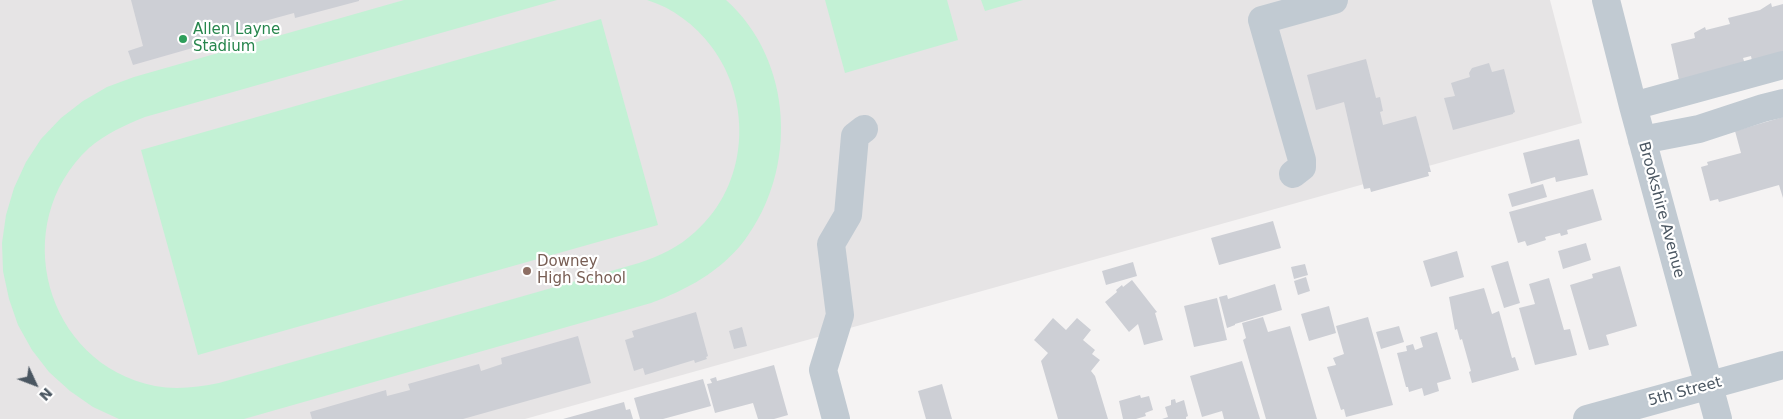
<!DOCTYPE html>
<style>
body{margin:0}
#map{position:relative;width:1783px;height:419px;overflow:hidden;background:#f5f3f3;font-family:"DejaVu Sans",sans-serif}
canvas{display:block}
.north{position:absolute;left:10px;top:359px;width:50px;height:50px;-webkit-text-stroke:4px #fff;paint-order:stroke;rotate:133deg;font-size:14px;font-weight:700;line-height:20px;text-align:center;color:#4a5661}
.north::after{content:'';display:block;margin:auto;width:18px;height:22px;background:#4a5661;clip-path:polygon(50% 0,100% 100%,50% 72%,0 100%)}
</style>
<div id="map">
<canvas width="1783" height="419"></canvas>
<div class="north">N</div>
</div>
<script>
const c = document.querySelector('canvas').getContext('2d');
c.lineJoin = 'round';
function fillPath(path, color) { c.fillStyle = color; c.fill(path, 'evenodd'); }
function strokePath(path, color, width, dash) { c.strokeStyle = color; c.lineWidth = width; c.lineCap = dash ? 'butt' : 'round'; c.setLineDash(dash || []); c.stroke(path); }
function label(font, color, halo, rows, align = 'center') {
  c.font = font + ' "DejaVu Sans",sans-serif'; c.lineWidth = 4.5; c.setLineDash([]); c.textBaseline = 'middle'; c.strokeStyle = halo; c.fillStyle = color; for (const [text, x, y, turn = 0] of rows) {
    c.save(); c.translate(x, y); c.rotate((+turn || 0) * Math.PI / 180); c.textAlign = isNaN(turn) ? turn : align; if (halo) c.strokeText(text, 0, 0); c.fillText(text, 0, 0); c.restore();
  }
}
fillPath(new Path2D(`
 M0,0H1550L1582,123L525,419H0Z`), '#e6e4e5');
fillPath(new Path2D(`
 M404,0H557L145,117C125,125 105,134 89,148C7,224 45,364 155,386C177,390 198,387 219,383L639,263C660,256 679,247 695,232C749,185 753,101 711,46C695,25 673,8 647,0H726C794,61 798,170 744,241C720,272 686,290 651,303L244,419H119L93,407L70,391L49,372L32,350L18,325L9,299L3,271L2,243L6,215L14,188L26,162L41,139L61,118L83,101L107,87L134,77Z
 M825,0H947L958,40L845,73Z
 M981,0H1023L985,11Z
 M601,19L658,225L198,355L141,150Z`), '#c3f1d5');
fillPath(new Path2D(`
 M131,0H359V1L295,18L294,13L250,25L252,31L133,65L128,51L143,46Z
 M1771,3L1772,7L1783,4V53L1752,61L1751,56L1743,58L1745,64L1679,80L1671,44L1695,38L1694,33L1705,27L1706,30L1730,24L1728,18L1760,10Z
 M1366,59L1376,98L1380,97L1383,111L1380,112L1383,125L1416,116L1431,172H1428L1429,176L1371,192L1370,188L1364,189L1344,102L1316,110L1307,75Z
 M1489,63L1492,72L1504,69L1515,112L1513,113V114L1453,130L1444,98L1455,96L1451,83L1470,77L1469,73L1472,68Z
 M1783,117V198L1779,185L1719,202L1718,199L1710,201L1701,167L1708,165L1707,162L1741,153L1735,131Z
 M1579,139L1588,175L1556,182L1555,177L1531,184L1523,153Z
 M1543,184L1547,197L1512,207L1508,194Z
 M1593,189L1602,220L1567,230L1568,234L1561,236L1560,233L1545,237L1546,240L1527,246L1525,241L1518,243L1509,212Z
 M1273,221L1281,248L1219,265L1211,238Z
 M1586,243L1591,260L1563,269L1558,251Z
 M1457,251L1464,277L1431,287L1423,261Z
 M1508,261L1520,303L1504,308L1491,266Z
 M1133,262L1137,276L1106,285L1102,271Z
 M1305,264L1308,275L1294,279L1291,267Z
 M1620,266L1637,326L1606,335L1609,345L1589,350L1570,285L1593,278L1592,274Z
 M1306,277L1310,291L1298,295L1294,281Z
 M1549,278L1564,330L1570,329L1577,355L1535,365L1519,308L1535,304L1529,284Z
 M1132,280L1157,312L1155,313L1163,340L1144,345L1138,324L1129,332L1105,302L1117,292L1116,290L1122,285L1123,287Z
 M1275,284L1282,310L1235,324V325L1227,328L1219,297L1227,295L1228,299Z
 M1484,288L1492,314L1499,311L1512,358L1515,357L1519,370L1472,383L1469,372L1471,371L1462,339L1460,340L1457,329L1455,330L1449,297Z
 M1217,298L1227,340L1194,347L1184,306Z
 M1329,306L1336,333L1309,341L1301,314Z
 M696,312L708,356L706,357L707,359L695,363L694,360L645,375L643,368L634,371L625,340L634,337L632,331Z
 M1263,317L1268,332L1290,326L1317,419H1266L1243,340L1246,338L1242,323Z
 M1368,317L1393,405L1346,417L1344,409L1341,410L1327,367L1336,365L1333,358L1344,354L1336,326Z
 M1053,318L1066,330L1077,318L1091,330L1083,340L1095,350L1092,354L1100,360L1091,371L1095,376L1108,419H1058L1041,361L1048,353L1034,340Z
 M1399,326L1404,342L1381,349L1376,332Z
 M742,327L747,346L734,349L729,331Z
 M1437,332L1451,379L1437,383L1439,391L1424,396L1422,388L1409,392L1408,387H1406L1397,353L1407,351L1406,346L1413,344L1415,350L1423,347L1420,337Z
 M578,336L591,383L463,419H312L310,412L386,390L387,396L410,390L408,384L479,364L481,371L502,364L501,358Z
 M1242,361L1260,419H1224L1222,411L1202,417L1190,376Z
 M774,365L788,415L774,419H758L753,403L715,413L707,384L712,383L710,379L716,377L717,381Z
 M703,379L711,406L663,419H640L634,398Z
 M942,384L952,419H926L918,391Z
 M1140,395L1141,398L1149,396L1153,410L1145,413L1146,416L1136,419H1123L1119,401Z
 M1175,399L1176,403L1184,400L1188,416L1186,417V419H1162L1168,417L1165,407L1171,405V400Z
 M624,402L626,410L630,409L633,419H563Z`), '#cdcfd5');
strokePath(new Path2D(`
 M1606,0L1633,106L1718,419
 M1633,106L1783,65
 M1642,140L1699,129L1763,108L1783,103
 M1293,174L1302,167V160L1262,20L1334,0
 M836,419L823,370L840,315L831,244L848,215L855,136L864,129
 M1587,419L1783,365`), '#c1cad2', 28);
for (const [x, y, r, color] of [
 [183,39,5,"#2e9e5b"],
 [527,271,5,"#8d6e63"]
]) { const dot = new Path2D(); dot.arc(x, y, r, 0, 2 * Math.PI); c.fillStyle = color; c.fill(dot); strokePath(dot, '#fff', 2); }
label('15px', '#27864d', '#fff', [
 ["Allen Layne",193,30],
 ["Stadium",193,47]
], 'left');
label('15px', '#4a5661', '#fff', [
 ["Brookshire Avenue",1661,210,75],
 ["5th Street",1685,392,-15]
]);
label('15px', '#785e54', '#fff', [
 ["Downey",537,262],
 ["High School",537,279]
], 'left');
</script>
